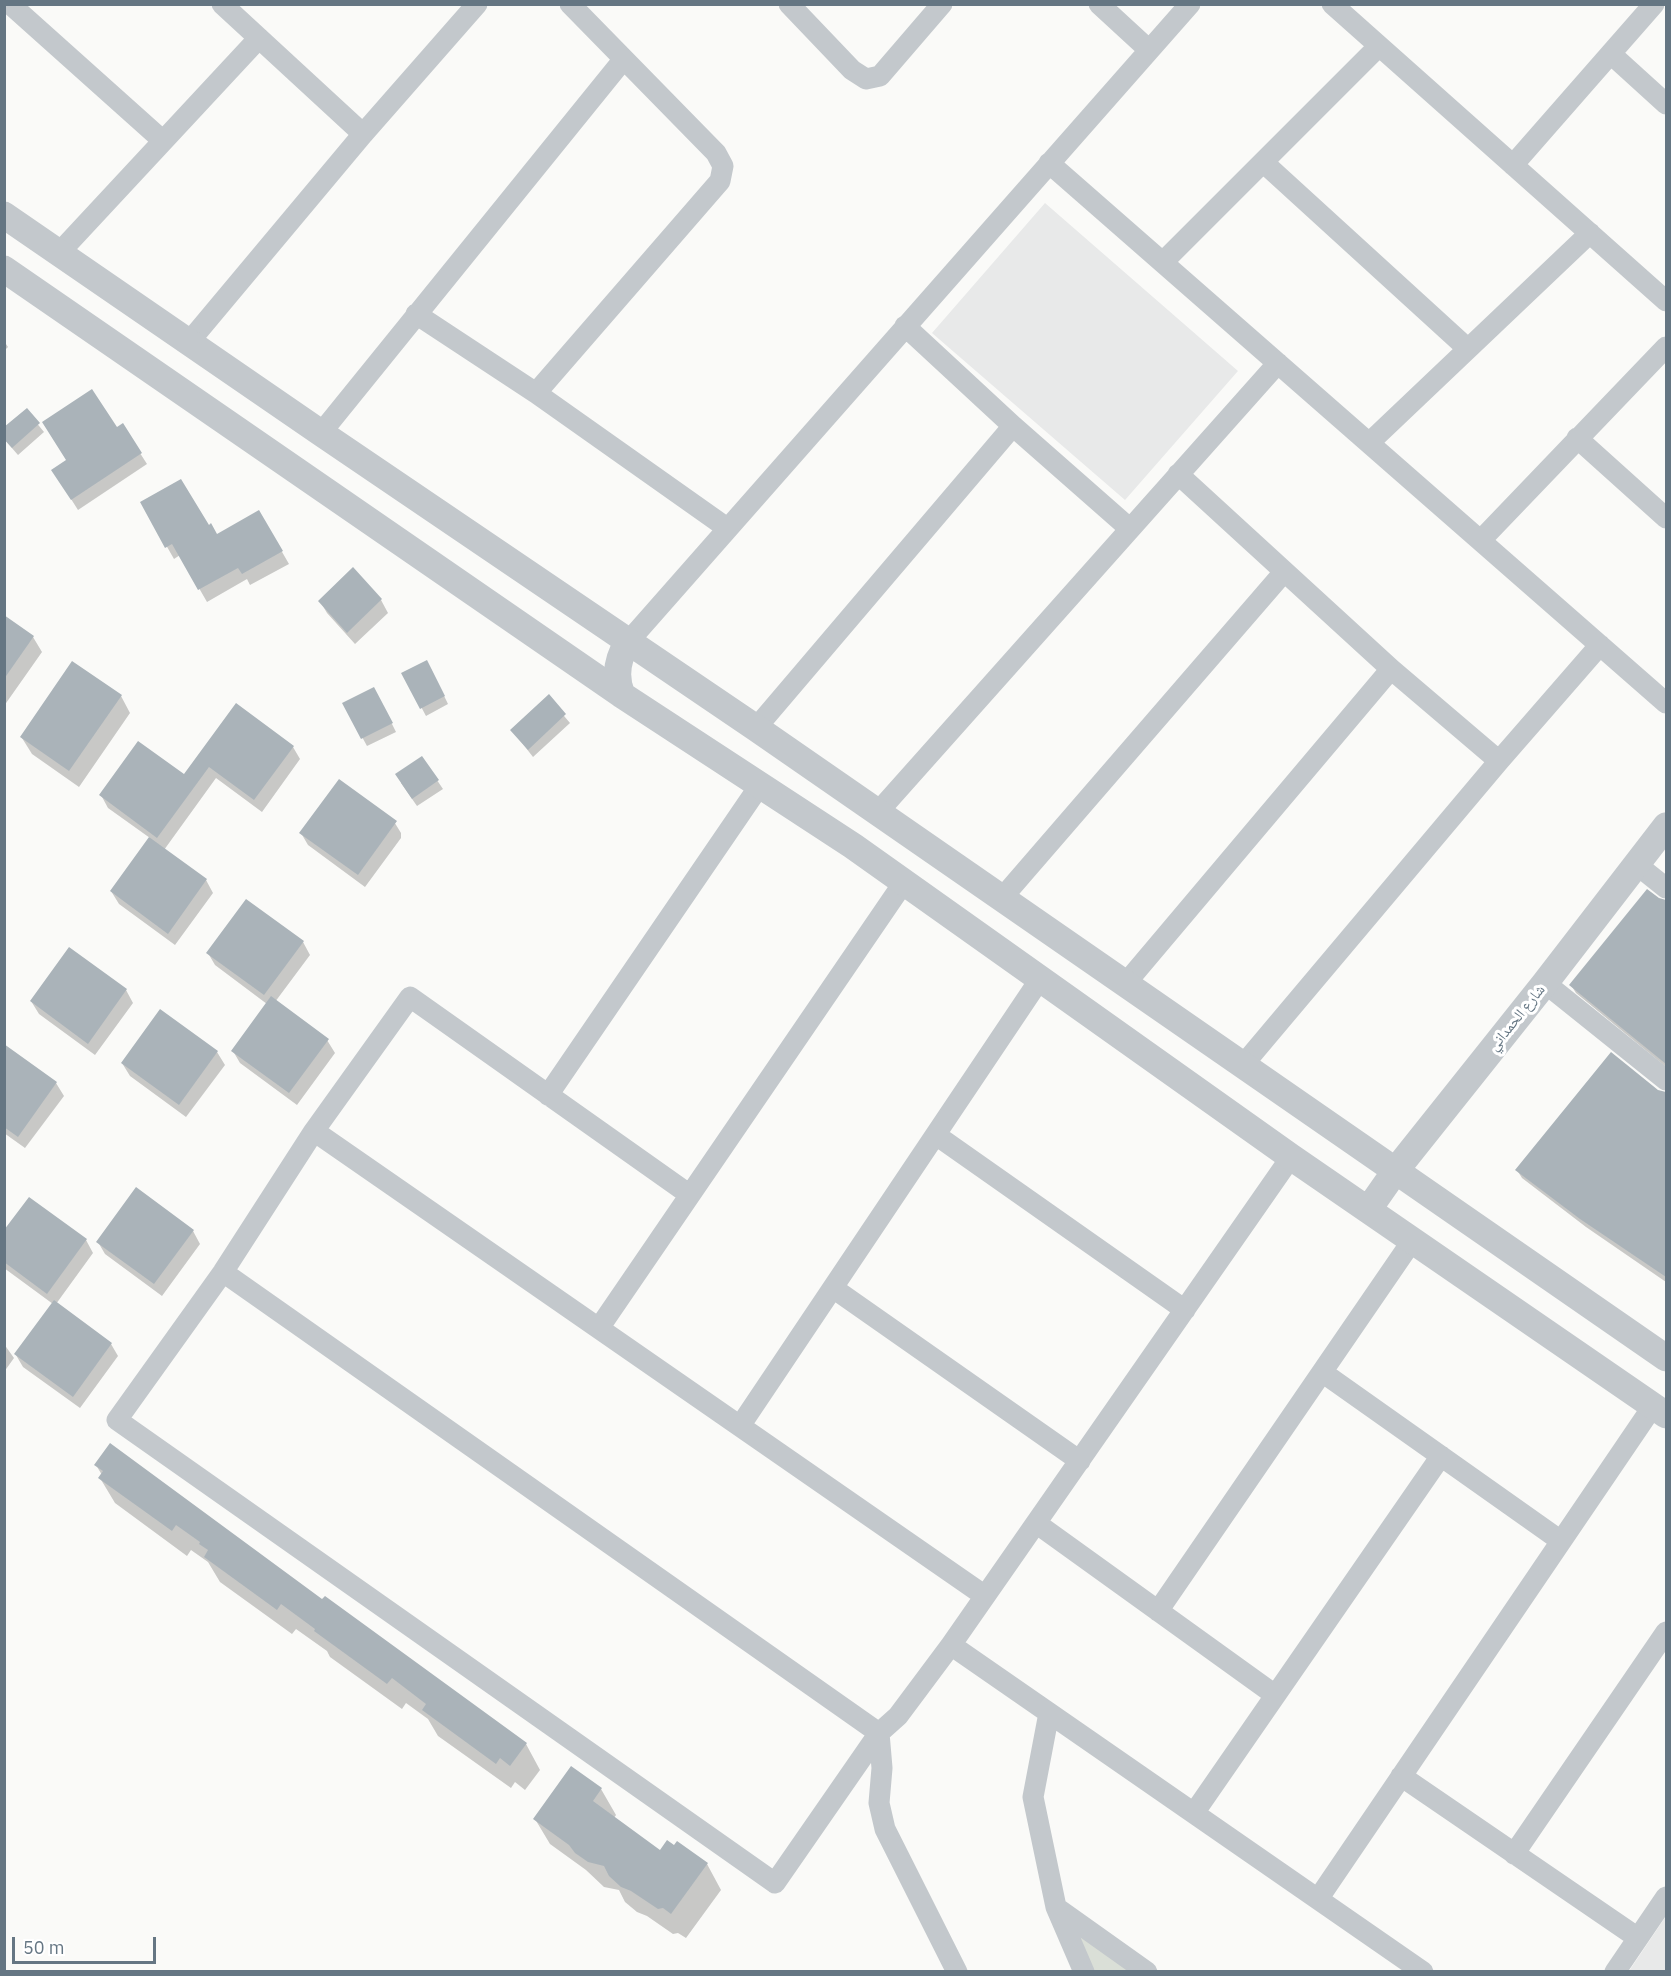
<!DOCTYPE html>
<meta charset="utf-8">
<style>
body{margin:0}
#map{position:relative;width:1671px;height:1976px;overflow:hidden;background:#fafaf8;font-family:"IBM Plex Sans",sans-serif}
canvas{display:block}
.frame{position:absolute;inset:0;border:6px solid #657683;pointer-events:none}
.scale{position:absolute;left:12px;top:1937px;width:144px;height:27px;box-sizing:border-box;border:3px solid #657683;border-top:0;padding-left:8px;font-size:18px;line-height:21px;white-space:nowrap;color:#657683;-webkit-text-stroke:4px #fff;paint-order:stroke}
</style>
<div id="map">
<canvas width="1671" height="1976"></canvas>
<div class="frame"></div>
<div class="scale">50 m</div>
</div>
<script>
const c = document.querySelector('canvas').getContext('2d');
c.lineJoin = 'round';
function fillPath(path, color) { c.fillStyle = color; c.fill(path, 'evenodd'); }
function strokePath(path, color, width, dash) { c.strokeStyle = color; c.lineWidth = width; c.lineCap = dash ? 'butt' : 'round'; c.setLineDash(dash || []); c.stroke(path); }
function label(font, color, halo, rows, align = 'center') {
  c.font = font + ' "IBM Plex Sans","Noto Naskh Arabic",sans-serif'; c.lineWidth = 6; c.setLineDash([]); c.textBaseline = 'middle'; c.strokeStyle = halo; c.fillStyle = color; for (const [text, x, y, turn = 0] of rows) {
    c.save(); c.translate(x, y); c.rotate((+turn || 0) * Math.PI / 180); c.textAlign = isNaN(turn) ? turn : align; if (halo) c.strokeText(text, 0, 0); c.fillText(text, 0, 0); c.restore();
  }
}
fillPath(new Path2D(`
 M1045,203L1238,371L1125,500L932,333Z
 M1666,1916V1971H1629Z`), '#e8e9e9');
fillPath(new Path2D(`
 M1069,1923L1137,1971H1091Z`), '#dadfd7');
fillPath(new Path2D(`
 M4,341L8,347L4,351Z
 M26,410L44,432L18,455L4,439Z
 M122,425L147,464L78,510L59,480Z
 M142,503L208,527L217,536L259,512L289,564L250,585L247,579L207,602L180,555L174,559Z
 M353,570L381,600L388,613L355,644L327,613L320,601Z
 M4,617L33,637L42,652L4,706Z
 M431,669L448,704L426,716L403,673Z
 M121,696L130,713L79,787L32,754L22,738Z
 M378,696L396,732L367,746L344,704Z
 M548,697L570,723L533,757L512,730Z
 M236,705L293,747L300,759L262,812L216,778L164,850L206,880L213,893L175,945L119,904L111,891L150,838L108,808L101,795L184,776Z
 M422,758L443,789L417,806L401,783Z
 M393,820L401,833V838L365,887L308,845L301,833Z
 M1663,902H1666V1067L1576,993L1571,985Z
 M303,942L310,955L275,1002L327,1040L335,1053L297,1105L240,1063L233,1051L267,1004L215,965L208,953Z
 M69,949L126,990L133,1003L95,1055L39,1014L31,1001Z
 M160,1011L217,1052L225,1065L186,1117L130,1076L122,1063Z
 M4,1045L56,1083L64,1096L25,1148L4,1133Z
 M1663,1094H1666V1282L1586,1227L1522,1178L1517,1170Z
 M193,1231L200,1244L162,1296L105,1254L98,1242Z
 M4,1233L86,1240L93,1253L56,1304L111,1344L118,1356L80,1408L23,1367L16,1355L53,1304L4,1268Z
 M4,1344L14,1358L4,1372Z
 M96,1465L323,1602L526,1744L540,1770L525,1790L515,1782L511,1788L438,1736L428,1719L406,1703L402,1709L330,1657L327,1651L296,1629L292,1634L220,1582L208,1562L191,1550L187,1556L115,1503L100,1478L102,1475Z
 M601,1789L616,1815L614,1818L660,1852L707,1864L721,1890L686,1938L678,1933L673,1934L647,1916L637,1912L625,1902L619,1890L604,1887L586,1870L550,1844L535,1819Z`), '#0003');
fillPath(new Path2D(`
 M92,389L117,427L123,423L142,453L71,500L51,470L66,460L42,422Z
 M27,408L40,423L12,448L4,439V427Z
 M181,479L209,525L211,523L217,534L259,510L283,551L242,574L238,568L198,590L172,544L165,548L140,502Z
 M353,567L382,599L347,633L318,601Z
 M4,615L34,636L4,679Z
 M427,660L445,696L420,709L401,673Z
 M72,661L122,695L69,771L20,737Z
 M374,687L393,723L361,739L342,703Z
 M549,694L566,714L528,750L510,730Z
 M236,703L294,746L254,800L209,767L157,838L99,795L138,741L184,774Z
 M422,756L439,780L412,799L395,774Z
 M339,779L397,821L358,875L299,833Z
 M149,837L207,879L168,934L110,891Z
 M1647,889L1659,898L1666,900V1064L1569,985Z
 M246,899L304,941L264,995L206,953Z
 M69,947L127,989L88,1044L30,1001Z
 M271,996L329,1039L289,1093L231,1051Z
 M160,1009L218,1051L179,1105L121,1063Z
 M4,1044L57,1082L18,1137L4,1127Z
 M1611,1052L1658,1090L1666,1092V1277L1580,1219L1515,1170Z
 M136,1187L194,1230L154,1284L96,1242Z
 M29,1197L87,1239L47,1294L4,1262V1230Z
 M54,1300L112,1343L73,1397L14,1354Z
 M110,1443L322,1599L325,1596L527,1743L510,1766L500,1758L496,1764L422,1710L426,1704L392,1678L387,1684L314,1631L315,1629L281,1604L277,1610L204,1557L208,1550L199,1544L200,1542L176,1525L172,1531L98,1478L103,1471L94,1465Z
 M571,1766L602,1788L593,1801L660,1850L667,1840L674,1845L677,1841L708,1863L671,1914L663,1908L658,1909L631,1891L621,1887L609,1876L604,1866L588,1862L575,1853L569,1845L533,1819Z`), '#aab3b9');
strokePath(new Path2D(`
 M10,4L162,140
 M222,4L363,134
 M789,4L852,70L866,79L880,76L942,4
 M1099,4L1149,50
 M1332,4L1666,301
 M1611,54L1666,104
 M1263,162L1468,349
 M1049,163L1666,703
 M1513,165L1654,4
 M59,253L259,38
 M1163,262L1379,46
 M416,314L536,393L727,528
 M905,326L1013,426L1129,528
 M189,342L363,134L477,4
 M536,393L720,181L723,166L716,153L570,4
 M321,433L623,60
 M1577,438L1666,518
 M1369,443L1590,233
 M1178,474L1391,669L1499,761
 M1481,540L1666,347
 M628,642L1190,4
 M756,728L1013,426
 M878,812L1278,363
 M1636,864L1666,888
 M1002,898L1284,572
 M1126,983L1391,669
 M1545,983L1666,1080
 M1243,1065L1499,761L1600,645
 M548,1095L760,785
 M314,1131L985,1596
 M936,1135L1185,1310
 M223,1272L879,1733L775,1883L117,1420L223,1272L314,1131L410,997L690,1195
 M833,1288L1080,1461
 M599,1328L904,882
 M1322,1372L1561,1541
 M740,1426L1040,979
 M1036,1523L1275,1695
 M1158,1611L1412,1241
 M951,1645L1423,1972
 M1049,1713L1033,1797L1056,1907L1084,1972
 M1401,1776L1638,1938
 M1194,1813L1441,1456
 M1514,1854L1666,1632
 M1318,1899L1653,1406
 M1057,1908L1147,1972
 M957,1972L885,1829L879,1803L882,1768L879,1733L898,1716L951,1645L1291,1157
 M1615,1972L1666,1897`), '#c3c8cc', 21);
strokePath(new Path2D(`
 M4,215L321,433L756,728L1666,1358
 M4,269L622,695L853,846L1291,1157L1666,1415
 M622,695C614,676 617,659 628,642
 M1368,1210L1396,1170L1545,983L1666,826`), '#c3c8cc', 27);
label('15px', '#657683', '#fff', [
 ["شارع الحمداني",1517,1018,-51]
]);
</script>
